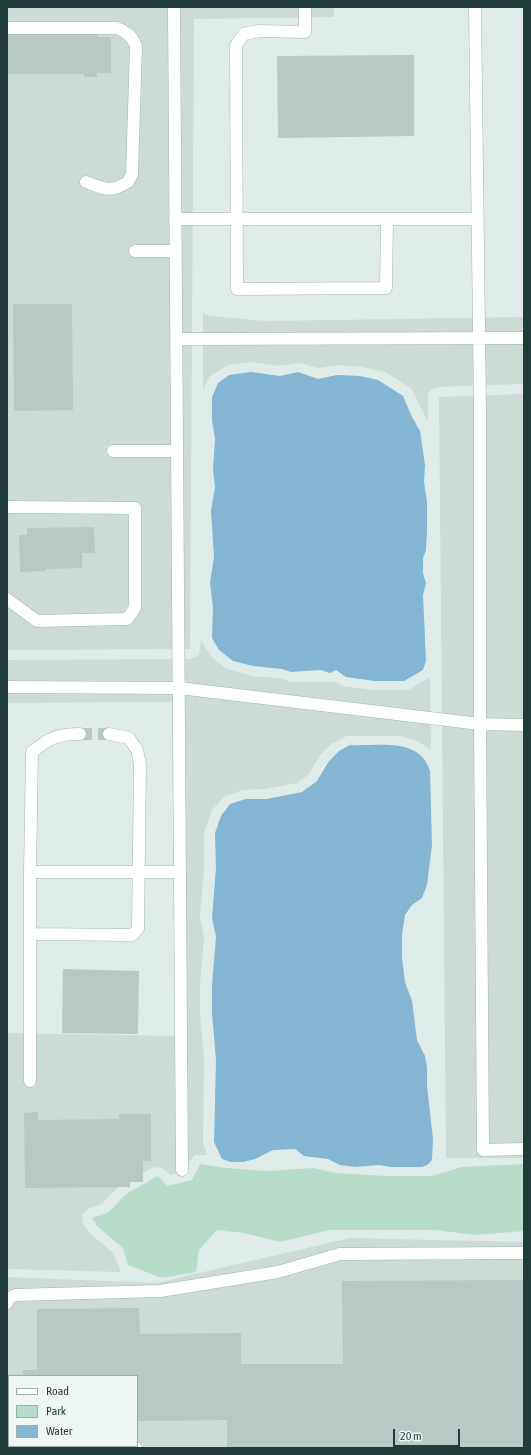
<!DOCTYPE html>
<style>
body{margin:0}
#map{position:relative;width:531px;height:1455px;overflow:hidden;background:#dfebe8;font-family:"Asap Condensed",sans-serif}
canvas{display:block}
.frame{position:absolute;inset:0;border:8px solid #1f3b3a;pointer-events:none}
.legend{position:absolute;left:8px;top:1375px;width:130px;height:72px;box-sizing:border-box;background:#eff7f5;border:1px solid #9cacaa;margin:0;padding:5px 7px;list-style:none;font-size:12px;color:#1f3b3a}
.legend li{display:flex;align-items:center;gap:8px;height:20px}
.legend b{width:20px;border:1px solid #9cacaa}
.scale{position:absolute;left:393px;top:1429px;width:67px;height:18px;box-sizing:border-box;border:2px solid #1f3b3a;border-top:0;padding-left:5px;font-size:12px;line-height:14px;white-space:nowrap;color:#1f3b3a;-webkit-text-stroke:3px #eff7f5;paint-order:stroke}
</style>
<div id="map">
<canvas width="531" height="1455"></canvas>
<div class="frame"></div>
<ul class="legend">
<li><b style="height:5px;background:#fff"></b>Road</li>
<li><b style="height:11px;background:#b7ddca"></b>Park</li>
<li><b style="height:11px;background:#84b5d2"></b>Water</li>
</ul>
<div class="scale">20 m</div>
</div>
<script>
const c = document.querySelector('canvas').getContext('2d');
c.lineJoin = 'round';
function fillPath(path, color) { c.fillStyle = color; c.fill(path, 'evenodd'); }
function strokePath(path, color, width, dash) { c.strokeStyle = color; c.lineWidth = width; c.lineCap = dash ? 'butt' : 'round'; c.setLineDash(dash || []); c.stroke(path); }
fillPath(new Path2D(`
 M7,7H334V17L194,19L190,649L7,650Z
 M203,313L209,316L267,321L524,317V384L438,387L432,389L428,394V422L412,389L385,372L361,367L338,365L318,368L299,363L279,366L250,362L228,365L209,377L203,391Z
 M524,394V1158H446L439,397Z
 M201,641L212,657L225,668L252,676L279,678L291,682H335L343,686L373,690H403L410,689L430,677L431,750L417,741L401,736H347L331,744L319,757L308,775L297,783L266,789L242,790L224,797L212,810L204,833V868L200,917L204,938L200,985V1013L204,1060L203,1142L207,1155H195L190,1160L184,1172L171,1175L161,1167L152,1168L120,1185L102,1204L88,1209L82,1214L83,1224L91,1234L113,1253L121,1272L7,1269V1033L175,1036L172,702L7,703V660L190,659L199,655Z
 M350,1238L524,1242V1448H7V1277L156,1283ZM9,1376H137V1446H9Z`), '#cddbd7');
fillPath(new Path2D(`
 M200,1164L226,1168L268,1171L313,1168L336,1173L385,1176H432L462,1167L524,1164V1231L476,1235L434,1230H329L280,1242L244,1233L217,1230L199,1250L196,1272L162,1278L128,1265L123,1248L98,1227L92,1218L109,1212L126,1194L158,1176L167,1186L192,1180Z`), '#b7ddca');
fillPath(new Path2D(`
 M251,372L280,376L298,372L318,379L337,375L360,376L378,380L403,396L412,417L420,431L425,465L424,482L427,502V531L426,550L423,558V573L426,583L423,595L426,661L423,670L404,681H375L346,677L336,670L330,673L320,670L291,672L282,669L253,666L233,661L219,650L212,638L213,608L210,583L214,557L211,511L215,487L213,470L215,439L212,420V397L218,383L229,375Z
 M350,745C378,747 419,736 430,771L432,845L427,885L422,898L412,905L405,915L402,935V958L405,982L412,1001L417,1040L425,1056L427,1067V1086L433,1139L432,1160L427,1165L422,1167H391L379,1165L355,1167L340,1165L328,1159L304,1156L295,1149L273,1150L255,1159L243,1162H231L222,1159L214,1142L216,1060L212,1013V985L216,937L212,918L216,868L215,833L221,816L230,804L246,799H267L302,792L317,781L329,761L339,751Z`), '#84b5d2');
fillPath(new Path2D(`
 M7,33H98V37H111V73H97V77H84V74H7Z
 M414,55V136L278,138L277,56Z
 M13,304H72L73,410L14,411Z
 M94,527L95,553H82V568L46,569V571L20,572L19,535H27V528Z
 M63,969L139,971L138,1034L62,1033Z
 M38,1112V1120L119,1119V1114H151V1161H143V1182H130V1187L25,1188L24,1113Z
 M524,1280V1448H227V1420L137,1421V1376H23V1370H37V1309L139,1308L140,1334L241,1333V1364H343L342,1281Z`), '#b7c8c5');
strokePath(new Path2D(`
 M80,734H109`), '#b9c8c5', 12, [12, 6]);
const minor = new Path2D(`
 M174,7L182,1170
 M305,7V32L259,31L244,34L236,45L237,289L386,288L387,219
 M475,7L480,411V724L483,1150L524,1149
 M7,28H117C127,32 132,36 136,46L132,174L128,182C110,193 104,189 86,182
 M175,219H477
 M135,251H175
 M176,339L524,338
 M113,451H177
 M7,507L135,508V608L127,619L37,621L7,599
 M7,687L179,688L480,724L524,725
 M80,734C58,734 49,738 32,752L30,872H180
 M30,872V934L132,935L138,929L140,764L137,750L129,738L109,734
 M30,934V1081
 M7,1303L9,1298L15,1295L160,1291L278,1272L340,1254L524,1253
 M7,1419H9
 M130,1446L136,1448`);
strokePath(minor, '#a2b3b0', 13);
strokePath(minor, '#fff', 12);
</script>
